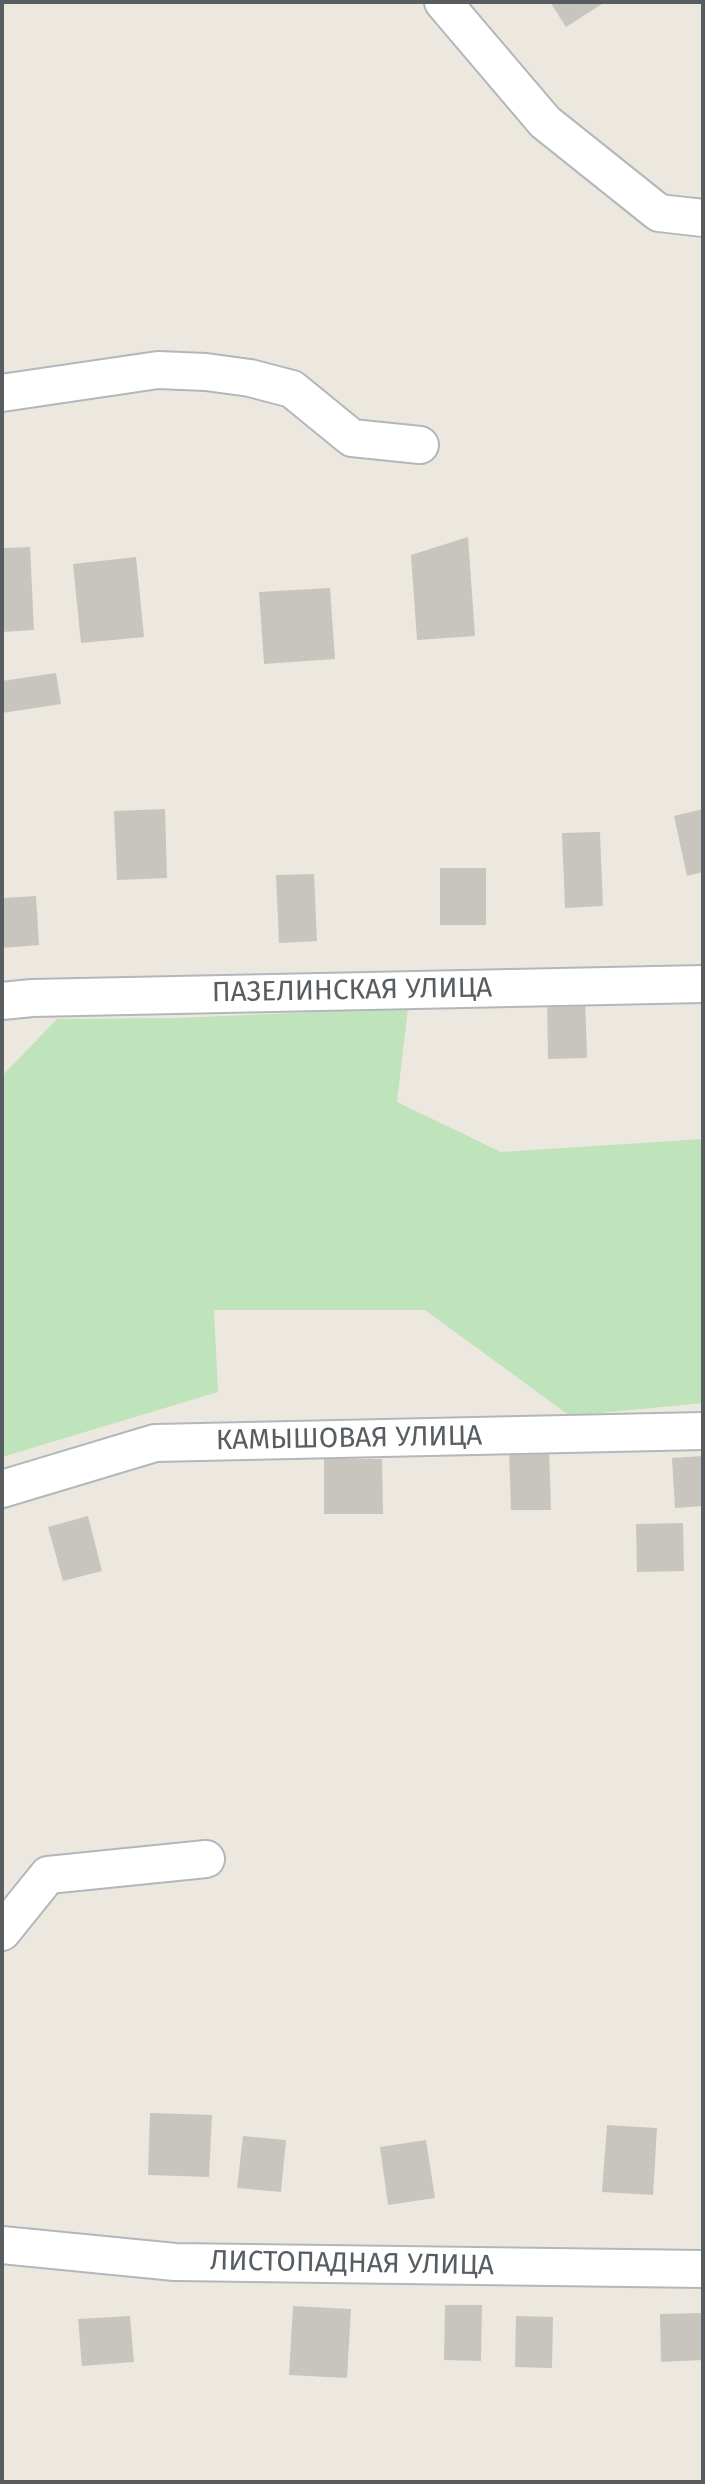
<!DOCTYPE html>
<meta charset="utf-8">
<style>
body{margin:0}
#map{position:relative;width:705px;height:2484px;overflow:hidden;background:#ece8df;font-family:"Fira Sans",sans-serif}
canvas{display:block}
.frame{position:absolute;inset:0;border:4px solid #585d61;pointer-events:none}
</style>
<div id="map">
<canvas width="705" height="2484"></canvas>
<div class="frame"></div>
</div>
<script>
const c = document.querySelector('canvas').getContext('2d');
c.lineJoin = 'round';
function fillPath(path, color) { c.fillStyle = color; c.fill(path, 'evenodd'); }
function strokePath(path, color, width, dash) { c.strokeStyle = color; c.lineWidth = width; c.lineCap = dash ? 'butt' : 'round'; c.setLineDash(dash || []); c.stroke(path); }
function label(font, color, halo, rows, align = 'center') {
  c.font = font + ' "Fira Sans",sans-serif'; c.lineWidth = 6; c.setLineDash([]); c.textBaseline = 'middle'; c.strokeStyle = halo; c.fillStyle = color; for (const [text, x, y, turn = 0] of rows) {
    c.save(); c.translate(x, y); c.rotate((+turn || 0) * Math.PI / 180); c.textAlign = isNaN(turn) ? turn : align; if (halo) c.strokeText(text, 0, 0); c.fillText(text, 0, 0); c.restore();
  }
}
fillPath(new Path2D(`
 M408,1008L397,1102L501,1152L703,1139V1403L570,1416L425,1310H214L218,1392L2,1457V1076L57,1019L177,1018Z`), '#bfe4bb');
fillPath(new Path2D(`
 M550,2H605L566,27Z
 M468,537L475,636L417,640L411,555Z
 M30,547L34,630L2,632V548Z
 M136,557L144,637L81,643L73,564Z
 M330,588L335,659L264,664L259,592Z
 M56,673L61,704L2,713V681Z
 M165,809L167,878L117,880L114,811Z
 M703,809V872L687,876L674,816Z
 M600,832L603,906L565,908L562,833Z
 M440,868H486V925H440Z
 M314,874L317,941L279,943L276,875Z
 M36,896L39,945L2,948V898Z
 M585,995L587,1058L548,1059L547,996Z
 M549,1450L551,1510H511L509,1451Z
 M703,1456V1506L675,1508L672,1458Z
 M324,1459H382L383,1514H324Z
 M88,1516L102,1571L63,1581L48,1527Z
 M683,1523L684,1571L637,1572L636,1524Z
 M150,2113L212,2115L209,2177L148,2175Z
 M607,2125L657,2128L653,2195L602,2192Z
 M243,2136L286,2140L281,2192L237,2188Z
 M426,2140L435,2198L388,2205L380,2147Z
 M445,2305H482L481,2361L444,2360Z
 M293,2306L351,2309L347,2378L289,2375Z
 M703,2313V2360L661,2362L660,2314Z
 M130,2316L134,2362L82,2366L78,2319Z
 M516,2316L553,2317L552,2368L515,2367Z`), '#c8c5bf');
const minor = new Path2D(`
 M443,2L545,122L659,213L703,218
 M2,393L158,370L206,372L250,378L292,389L352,438L420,445
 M2,1001L32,998L703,984
 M2,1489L155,1443L703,1431
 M2,1932L48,1875L206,1859
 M2,2245L175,2262L703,2269`);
strokePath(minor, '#b2b7bb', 40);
strokePath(minor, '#fff', 36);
label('28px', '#585d61', '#fff', [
 ["ПАЗЕЛИНСКАЯ УЛИЦА",352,991,-1],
 ["КАМЫШОВАЯ УЛИЦА",349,1439,-1],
 ["ЛИСТОПАДНАЯ УЛИЦА",352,2264,1]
]);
</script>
